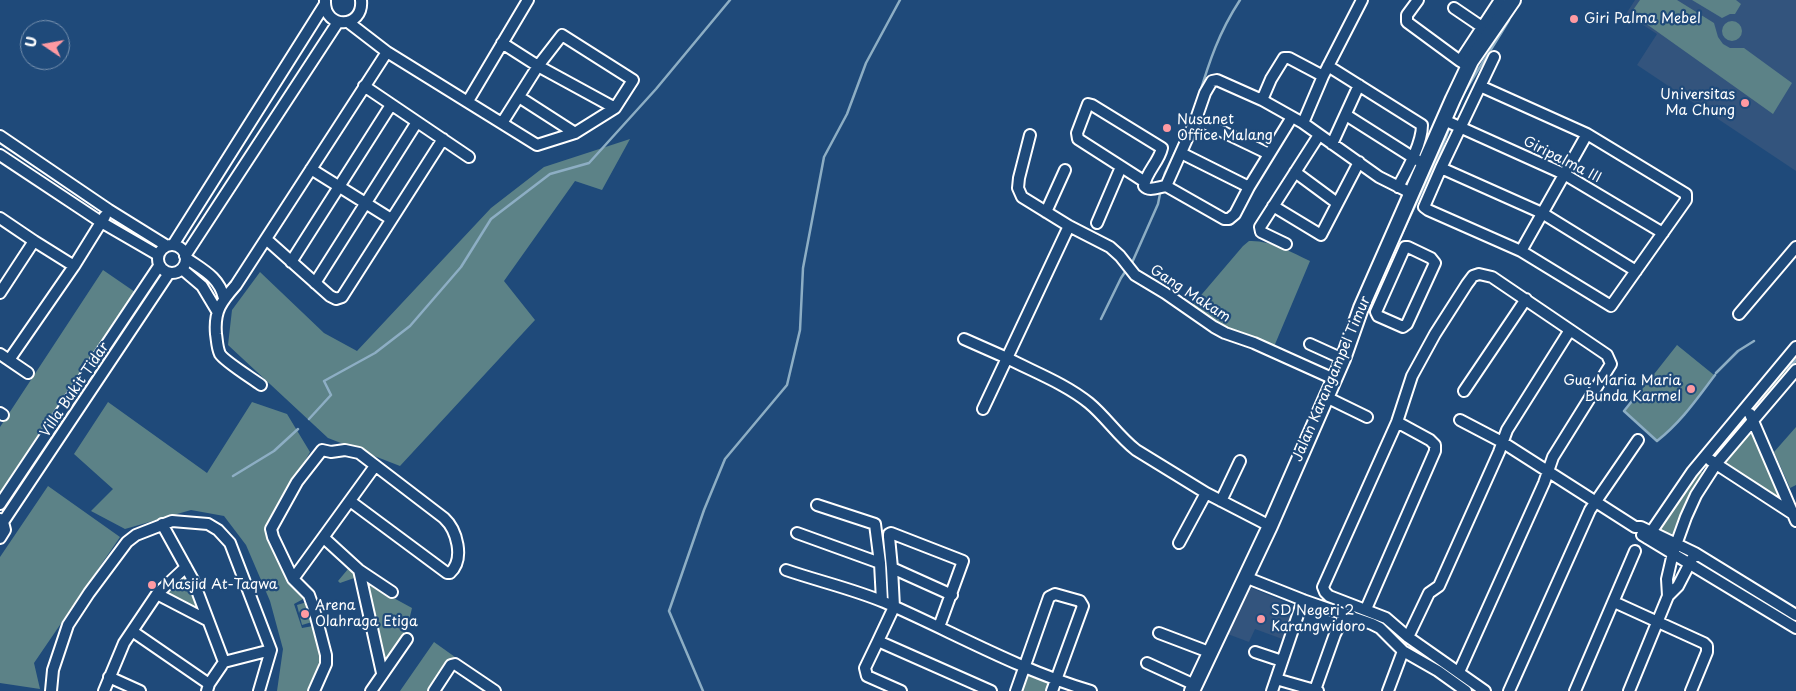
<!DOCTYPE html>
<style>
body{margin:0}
#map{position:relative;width:1796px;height:691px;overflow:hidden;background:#1f4a7a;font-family:"Playpen Sans",sans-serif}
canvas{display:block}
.north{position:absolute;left:20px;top:20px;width:50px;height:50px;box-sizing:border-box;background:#1f4a7a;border:1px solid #7992af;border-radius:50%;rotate:282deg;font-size:14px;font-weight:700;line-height:20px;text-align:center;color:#fff}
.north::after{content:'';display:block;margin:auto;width:18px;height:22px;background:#ff9aa2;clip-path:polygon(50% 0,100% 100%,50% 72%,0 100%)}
</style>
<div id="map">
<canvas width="1796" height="691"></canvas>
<div class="north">U</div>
</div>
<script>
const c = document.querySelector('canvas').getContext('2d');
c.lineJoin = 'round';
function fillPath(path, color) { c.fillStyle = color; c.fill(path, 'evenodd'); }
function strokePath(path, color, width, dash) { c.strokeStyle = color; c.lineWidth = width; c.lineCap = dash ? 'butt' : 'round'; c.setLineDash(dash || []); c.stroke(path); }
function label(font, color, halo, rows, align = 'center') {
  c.font = font + ' "Playpen Sans",sans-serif'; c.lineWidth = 4.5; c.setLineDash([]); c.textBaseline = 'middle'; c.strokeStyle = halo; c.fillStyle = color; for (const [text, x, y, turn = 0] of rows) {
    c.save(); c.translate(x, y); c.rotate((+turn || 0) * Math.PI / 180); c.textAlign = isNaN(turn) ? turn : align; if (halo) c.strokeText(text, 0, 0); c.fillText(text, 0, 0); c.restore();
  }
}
fillPath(new Path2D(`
 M1635,0H1796V171L1637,65L1657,34L1626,14Z
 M1247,586L1294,606L1295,609L1285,640L1255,629L1249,642L1225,633Z`), '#33547d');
fillPath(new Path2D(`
 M1640,0H1677L1714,23L1718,37L1723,44L1730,48H1744L1792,83L1773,114L1631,13Z
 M1692,0H1736L1741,4L1735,14H1730L1722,18Z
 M1722 31a10 10 0 1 1 20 0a10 10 0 1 1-20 0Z
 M630,139L602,190L575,181L504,281L535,320L400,466L328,438L228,345L232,310L260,272L324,333L357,351L491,208L544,167Z
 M1249,241C1271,240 1291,252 1310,261L1273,349L1227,333L1191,307L1243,246Z
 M103,270L135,292L0,495V427Z
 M1677,345L1714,375C1698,400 1680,421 1657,440L1625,411Z
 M1796,354V363L1766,397L1761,399L1760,398Z
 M108,402L207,473L252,402L287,414L310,452L295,479L283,494L267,530L289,582L305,598L294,604L302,628L313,626L320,658L317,672L309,691H277L283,649L270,601L246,545L224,516L191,510L125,529L91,511L113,489L74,454Z
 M1796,427V485L1790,488L1774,452Z
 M1748,432L1753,434L1779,493L1777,496L1772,495L1727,466L1725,462Z
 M1698,471L1703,472V476L1685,507L1675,532L1672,534L1660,531L1659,527Z
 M48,486L120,537L34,663L40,689L0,683V557Z
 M348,569L357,577L340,583L338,581Z
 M185,572L200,610L164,592Z
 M368,584L412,608L406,633L384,662Z
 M307,602L312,622L302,625L297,605Z
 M434,642L455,657L431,691H400Z
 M1026,674L1051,685L1049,691H1020Z`), '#5c8287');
strokePath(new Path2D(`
 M1198,99C1209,62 1219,32 1240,0
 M1460,100C1476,72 1493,47 1509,20
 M1163,181L1165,173L1188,125
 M1393,253L1442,148L1450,126
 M1131,265L1158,204L1161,189
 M1101,319L1121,278L1127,269
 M1788,369L1796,360
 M1716,373L1738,351L1754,341
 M1341,382L1345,372
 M1640,391L1624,411L1657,441C1682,421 1696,400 1715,375
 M309,419L331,395L324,381L375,353L410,326L461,267L491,219L550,174L589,163L656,89L730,0
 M233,476L274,451L298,429
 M703,691L669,611L704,510L725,459L787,385L800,330L803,268L824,157L847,114L866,63L900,0`), '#8daec4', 2.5);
const street = new Path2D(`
 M1418,0L1407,15V22L1460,61
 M325,1C324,30 364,29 361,0
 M1454,8L1482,27
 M348,22L387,52L537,145L575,133L615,108L633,80L562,35L538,66L502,123
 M502,43L538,66L615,108
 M1465,64L1460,61L1500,0
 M1328,66L1422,125C1422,144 1407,170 1398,187
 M364,86L469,157
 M1480,86L1587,134L1686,194V200L1611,306L1521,251L1428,210L1424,207L1441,168L1494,57
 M519,97L575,133
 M1262,100L1271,79L1284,58H1289L1323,76
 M468,101L528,0
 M1346,115L1417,160
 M1196,119L1269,154
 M1444,120L1564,174L1663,233
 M1303,123L1323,76L1362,0
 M1030,135L1019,178L1018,188L1022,197L1069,226L1110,247L1120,256L1135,275L1165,293L1214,327L1225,333L1254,343L1334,379
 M0,136L109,210L167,246
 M1332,144L1359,85
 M1181,153L1249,187
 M0,155L101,222L158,255
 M1441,168L1542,213L1636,271
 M311,169L391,219
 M1295,172L1337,203
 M1145,179L1142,180L1078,139L1077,133L1088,104L1092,105L1162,148C1159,162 1146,172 1144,186C1149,192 1158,187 1166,186L1224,219H1229L1235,214L1249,187L1292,117
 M1166,186L1196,119L1205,93L1212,81L1217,80L1262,100L1303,123L1379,177L1405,190L1411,195
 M1273,206L1321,235L1359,162
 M1046,212L1065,170
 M0,218L34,241
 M1097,223L1121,167
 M1069,226L1007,358C1034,372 1066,384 1089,403C1106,417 1118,436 1136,450L1206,493L1270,526
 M266,239L330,296L336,299L342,297L443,139
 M1286,244L1261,232L1260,227L1319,135
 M158 259a14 14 0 1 1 28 0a14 14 0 1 1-28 0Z
 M173,245L325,4
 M1405,247H1408L1431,258L1435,263L1407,324L1403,327L1378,316L1376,312Z
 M1521,251L1587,134
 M185,256L338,22
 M186,258C203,270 219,277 224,298
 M291,262L391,105
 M74,266L105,216
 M182,269L202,286L217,311
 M315,283L417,122
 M0,293L34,241L74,266L9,360
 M1739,314L1796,247
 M964,339L1007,358L983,409
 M1310,344L1343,359
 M0,354L28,373
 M261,385C253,379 224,361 220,354C217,348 217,340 216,334C214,311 221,302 236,285L387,52
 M1464,391L1526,299
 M1326,397L1367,417
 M0,413L3,415
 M1750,414L1796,521
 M1460,420L1502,442L1635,527H1641L1695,553L1796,615
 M1710,460L1793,514
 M1221,501L1240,461
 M0,504L159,266
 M817,505L875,524L880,563L882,601
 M0,519L3,522L5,530L0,538
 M3,522L169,273
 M162,524L193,580L224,662
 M797,533L880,563
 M1642,535L1796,628
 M324,538L359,570L392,592
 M1647,538L1692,472L1796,347
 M1179,543L1206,493
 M892,568L889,537V534L891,533L963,561L939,627
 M359,570L382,673
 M786,570C818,581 853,589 884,602C953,632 1019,670 1091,691
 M1245,577L1303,600L1372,624L1380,628L1403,651L1438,671L1466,691
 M293,579L375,466
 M157,594L186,567
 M952,595L892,568L894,607L878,641L991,691
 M1668,596L1678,586L1693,557
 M1614,602L1704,643L1707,646V652L1691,691
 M1366,609L1435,451V445L1430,440L1397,422
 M132,631L209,684
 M1159,633L1209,652
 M1408,637L1429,593L1439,586L1499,452L1507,430L1570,330
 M878,641L865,668L867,676L901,691
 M1255,652L1282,661
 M1147,663L1195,685
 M1459,672L1544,483L1553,457L1611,364L1607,355L1492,277L1479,274L1473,276L1467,284L1435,334L1412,376L1397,422L1323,587L1325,592L1329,596L1386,618L1408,637L1485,691
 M109,677L140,691
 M1276,679L1318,691
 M1315,690L1335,634L1345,614
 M51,691L53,670L68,625L89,593L127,542L136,535L172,521L208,524L218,530L230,543L271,650L259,691
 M104,691L124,643L157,594L207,620
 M207,691L209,684L224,662L271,650
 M314,691L326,664V655L314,609L309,595L293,579L273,537L271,529L297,482L322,450L331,452L345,450L359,453L444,518C457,530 465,559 450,573H447L350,501
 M371,691L407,639
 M434,691L451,665L455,664L495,691
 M1016,691L1049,597L1055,594L1080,601L1083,606L1052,691
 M1272,691L1303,600
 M1388,691L1403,651
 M1509,691L1590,510L1638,440
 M1575,691L1635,551
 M1629,691L1668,596L1667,579L1673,553L1686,517L1696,495L1716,464L1796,370`);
const secondary = new Path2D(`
 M1192,691L1270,526L1343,359L1361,308L1453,99L1471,61L1513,0`);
strokePath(street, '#fff', 14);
strokePath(secondary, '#fff', 18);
strokePath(street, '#1f4a7a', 10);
strokePath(secondary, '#1f4a7a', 14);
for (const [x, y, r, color] of [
 [1574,19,5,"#ff9aa2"],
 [1745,103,5,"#ff9aa2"],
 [1167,128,5,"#ff9aa2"],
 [1691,389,5,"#ff9aa2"],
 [152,585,5,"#ff9aa2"],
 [305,614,5,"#ff9aa2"],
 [1261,619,5,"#ff9aa2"]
]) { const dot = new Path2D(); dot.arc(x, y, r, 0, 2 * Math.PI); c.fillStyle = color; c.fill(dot); strokePath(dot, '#1f4a7a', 2); }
label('14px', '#fff', '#1f4a7a', [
 ["Giri Palma Mebel",1584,19],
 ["Universitas",1735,95,"right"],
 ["Ma Chung",1735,111,"right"],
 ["Nusanet",1177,120],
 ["Office Malang",1177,136],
 ["Gua Maria Maria",1681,381,"right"],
 ["Bunda Karmel",1681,397,"right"],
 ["Masjid At-Taqwa",162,585],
 ["Arena",315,606],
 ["Olahraga Etiga",315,622],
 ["SD Negeri 2",1271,611],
 ["Karangwidoro",1271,627]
], 'left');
label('14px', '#fff', '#1f4a7a', [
 ["Giripalma III",1562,160,27],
 ["Gang Makam",1190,294,33],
 ["Jalan Karangampel Timur",1332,379,-67],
 ["Villa Bukit Tidar",75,390,-56]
]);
</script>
